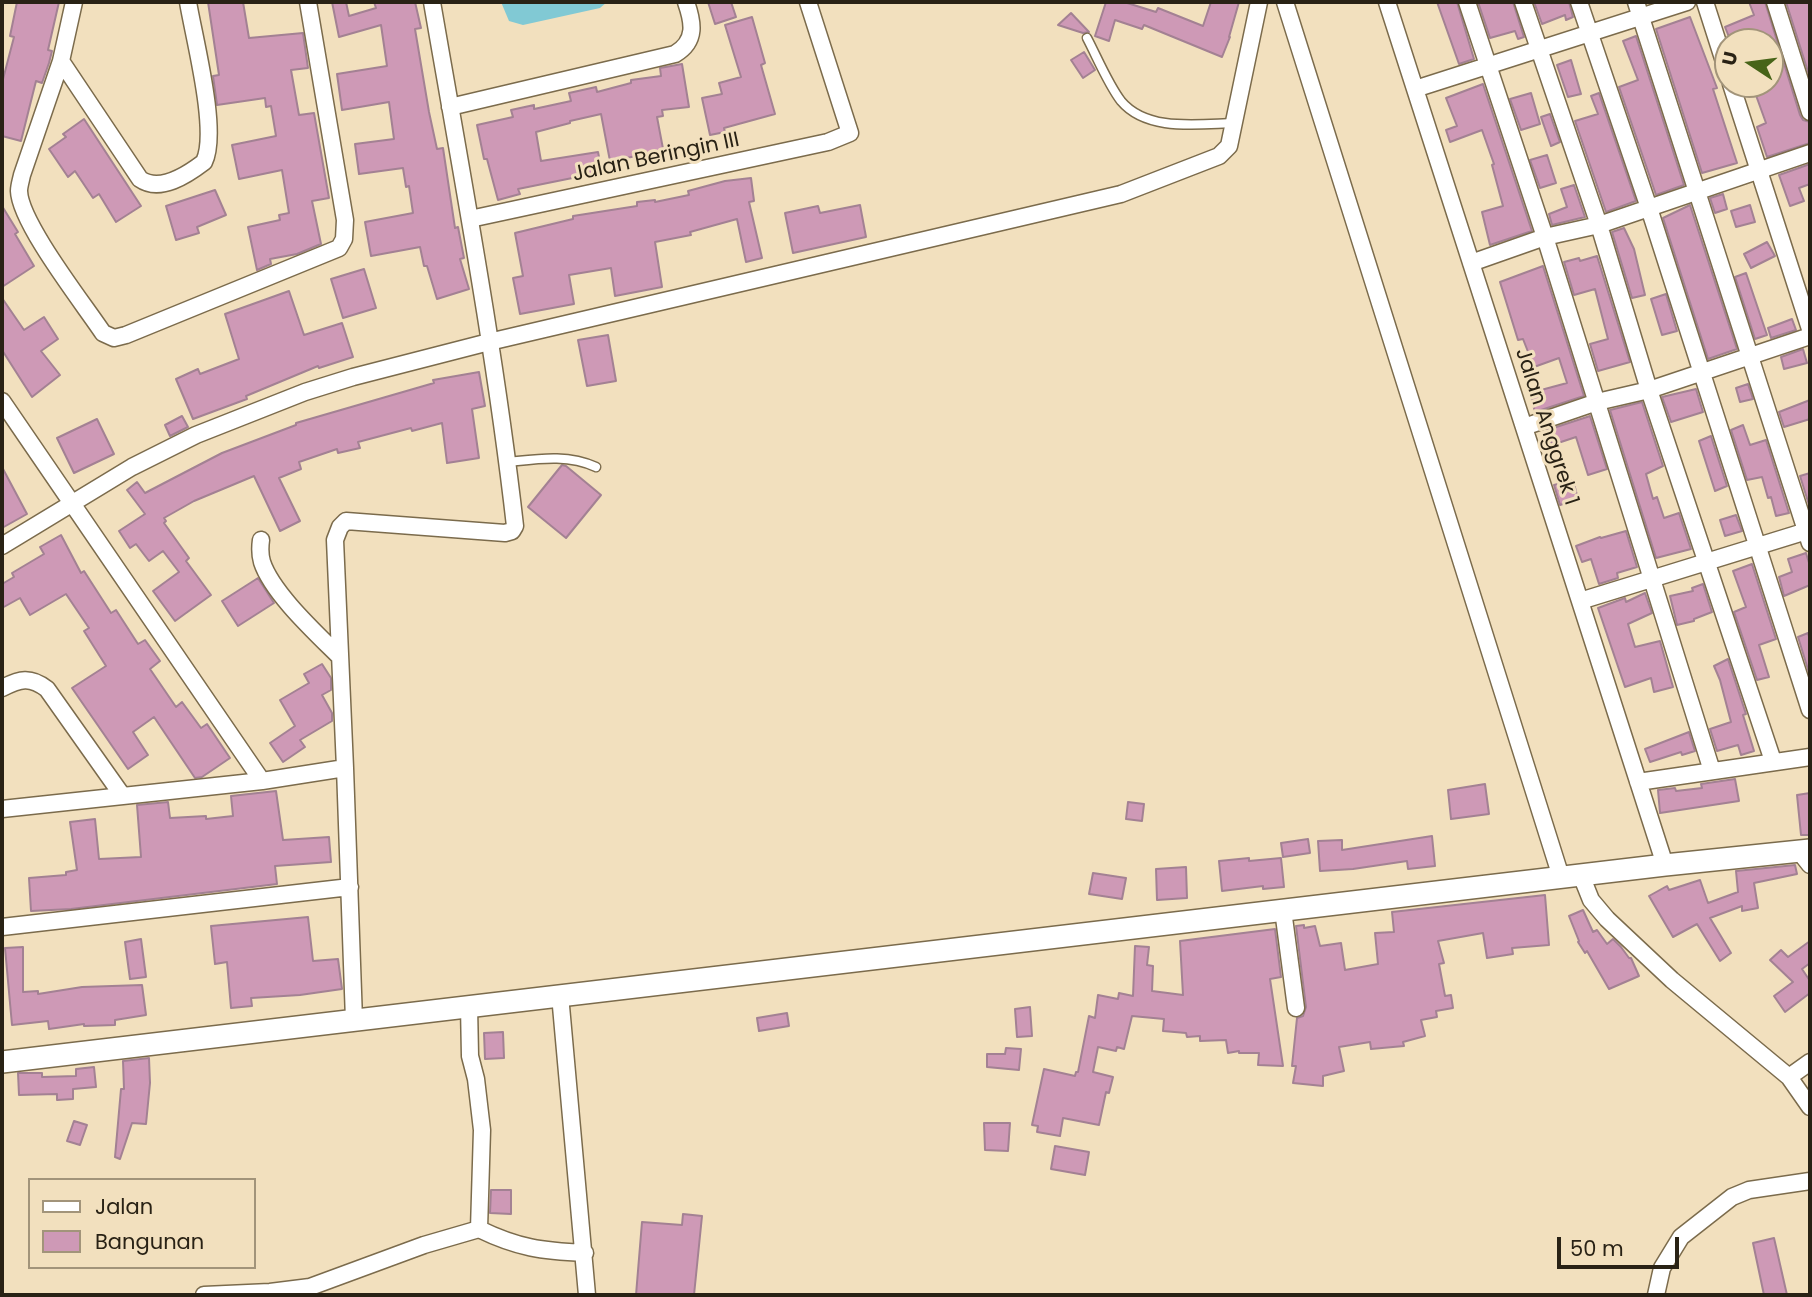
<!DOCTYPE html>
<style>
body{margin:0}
#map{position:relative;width:1812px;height:1297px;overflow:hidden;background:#f2e0be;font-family:Poppins,sans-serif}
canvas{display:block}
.frame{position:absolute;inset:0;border:4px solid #292215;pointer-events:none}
.legend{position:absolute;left:28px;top:1178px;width:228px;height:91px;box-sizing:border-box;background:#f2e0be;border:2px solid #a2947a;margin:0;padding:9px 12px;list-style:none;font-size:21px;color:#292215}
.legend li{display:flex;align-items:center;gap:14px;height:35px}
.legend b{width:35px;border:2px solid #a2947a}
.north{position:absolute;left:1714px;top:28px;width:70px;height:70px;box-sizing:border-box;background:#f2e0be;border:2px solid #a2947a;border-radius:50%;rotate:283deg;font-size:19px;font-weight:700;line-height:28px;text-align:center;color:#292215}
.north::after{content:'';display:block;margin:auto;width:24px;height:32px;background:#476418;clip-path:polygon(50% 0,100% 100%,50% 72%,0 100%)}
.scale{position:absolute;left:1557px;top:1237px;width:122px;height:32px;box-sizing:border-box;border:4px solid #292215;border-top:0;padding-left:9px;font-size:21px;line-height:24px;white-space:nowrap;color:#292215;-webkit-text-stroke:5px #f2e0be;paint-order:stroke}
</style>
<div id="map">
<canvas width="1812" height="1297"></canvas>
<div class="frame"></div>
<ul class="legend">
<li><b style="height:9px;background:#fff"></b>Jalan</li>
<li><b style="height:19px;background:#ce99b6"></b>Bangunan</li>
</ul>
<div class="north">U</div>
<div class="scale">50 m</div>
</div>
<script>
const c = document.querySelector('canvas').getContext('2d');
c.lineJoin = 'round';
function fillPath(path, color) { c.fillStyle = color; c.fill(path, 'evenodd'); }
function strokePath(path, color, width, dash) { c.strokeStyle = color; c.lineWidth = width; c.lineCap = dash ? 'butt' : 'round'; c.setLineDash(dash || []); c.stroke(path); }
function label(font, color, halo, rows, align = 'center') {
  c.font = font + ' Poppins,sans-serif'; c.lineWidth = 6; c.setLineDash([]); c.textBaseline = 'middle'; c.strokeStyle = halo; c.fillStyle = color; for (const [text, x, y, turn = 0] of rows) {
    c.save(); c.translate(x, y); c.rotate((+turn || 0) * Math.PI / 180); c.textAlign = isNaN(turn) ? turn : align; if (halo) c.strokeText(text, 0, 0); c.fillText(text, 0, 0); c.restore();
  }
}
fillPath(new Path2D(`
 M501,2H607L600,8L523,25L509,21Z`), '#81c9d4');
const building = new Path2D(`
 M17,2H59L48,50L52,51L49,63L42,83L36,81L21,141L2,136V83L14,37L10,36Z
 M208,2H243L249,38L303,33L308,68L291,70L299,115L314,113L329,198L312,201L321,244L297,254L270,259L271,264L257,270L248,227L280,220L279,215L289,213L282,170L239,179L232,145L276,136L271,106L266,107L265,98L217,105L213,76L219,75Z
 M332,2H346L349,16L376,8L374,2H415L421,28L415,29L429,112L437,149L443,148L455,228L458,227L464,258L460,259L469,289L437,299L427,266H424L420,247L371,256L365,222L413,213L409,186L406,187L403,168L359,174L355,144L394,139L389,102L342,110L337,74L387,66L381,25L339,37Z
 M708,2H731L736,17L715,24Z
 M1106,2H1124L1156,12L1158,8L1203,26L1211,2H1239L1229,37H1230L1222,57L1144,25L1142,29L1115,20L1109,41L1095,36Z
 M1437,2H1457L1474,59L1459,64Z
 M1478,2H1513L1524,37L1518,39L1515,31L1490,38Z
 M1534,2H1569L1573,17L1566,20L1565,15L1542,24Z
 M1749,2H1765L1800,115L1803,120L1810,122V143L1767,157L1757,127L1766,123L1753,87L1770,84V81L1775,79L1770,61V42H1763L1760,34L1739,42H1731L1725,27L1754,15Z
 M1786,2H1810V78Z
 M1071,13L1089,32L1083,33L1058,25Z
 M752,17L765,63L761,65L775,114L724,128L725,132L710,135L702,98L722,94L719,83L741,77L725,25Z
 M1690,17L1717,88L1713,89L1737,163L1702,173L1656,29Z
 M1636,36L1684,185L1656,195L1619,87L1638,80L1623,41Z
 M1084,52L1095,70L1083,78L1071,60Z
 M1571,60L1581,94L1568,97L1557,65Z
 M682,64L689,107L662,110L663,116L657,117L664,154L642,158V155L610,161L601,114L570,121V123L536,132L541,161L598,152L602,172L518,189L520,194L498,200L487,159H484L477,125L513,117L511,110L534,105V109L571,101L569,93L596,87L597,92L631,83V80L661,76L660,68Z
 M1483,84L1532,231L1490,245L1482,212L1503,206L1492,165L1494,164L1482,130L1450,142L1446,130L1457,126L1446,98Z
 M1531,93L1540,124L1521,130L1510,99Z
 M1599,93L1636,201L1606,212L1575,121L1598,114L1591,96Z
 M1550,114L1560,142L1551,146L1541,117Z
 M84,119L141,206L116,222L99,194L93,198L75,171L68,177L49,149L66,137L63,134Z
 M1547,155L1556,183L1540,188L1530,160Z
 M1810,164V184L1799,188L1804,201L1790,206L1779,175Z
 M751,178L754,201L749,202L762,258L746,262L737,219L690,232L691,235L655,242L662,287L615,296L611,268L569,275L574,304L520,314L513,278L523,276L515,233L573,219V216L637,206V202L655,200V202L689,195L688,191L725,181Z
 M1574,185L1585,217L1552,225L1549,214L1567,207L1561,189Z
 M215,190L226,215L197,227L199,233L176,240L166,206Z
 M1723,194L1727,209L1715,213L1710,198Z
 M860,205L866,237L793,253L785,213L818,206L820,213Z
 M1690,205L1737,349L1708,359L1663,218Z
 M1750,205L1755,222L1736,227L1731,211Z
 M2,206L18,232L15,234L34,266L2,287Z
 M1624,228L1634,249L1645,295L1632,298L1612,232Z
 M1767,242L1775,256L1751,268L1744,254Z
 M1597,256L1630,362L1598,371L1590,344L1608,339L1595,289L1574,295L1564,262L1579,258L1580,261Z
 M1543,266L1584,396L1535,412L1530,393L1567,383L1559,358L1534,367L1523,339L1518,340L1500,282Z
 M364,269L376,308L343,318L331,279Z
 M1746,273L1767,335L1755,339L1735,277Z
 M289,291L304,335L342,323L353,357L319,368L318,366L246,396L247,399L193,419L176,379L198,369L200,374L239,359L225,314Z
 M1666,294L1677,331L1662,335L1651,299Z
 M2,298L24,330L44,317L58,339L41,351L60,375L32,397L2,350Z
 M1792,319L1796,330L1771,338L1768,328Z
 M608,335L616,381L587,386L578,340Z
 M1803,349L1807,363L1784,369L1781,357Z
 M479,372L485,406L472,409L479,458L447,463L442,423L412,431L411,428L358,442L360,448L338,453L337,449L299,462L301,469L279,478L300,521L280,531L254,476L194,501L164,518L166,521L164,523L189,558L186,561L211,595L175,621L153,591L179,572L163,551L149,561L136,544L130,548L119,531L145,514L127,490L137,482L145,493L222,453L296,425V423L434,383L433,380Z
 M1748,384L1753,399L1740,402L1736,388Z
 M1696,389L1703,412L1671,422L1662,397Z
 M1810,400V419L1784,427L1779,412Z
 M1642,402L1663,466L1646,474L1653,499L1657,497L1664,518L1679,513L1691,549L1656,558L1610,410Z
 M182,416L188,427L170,436L165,425Z
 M1590,416L1607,469L1588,475L1576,437L1552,445L1547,430Z
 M97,419L114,454L74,473L57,438Z
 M1743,425L1750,445L1766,440L1789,513L1776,516L1771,497L1768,498L1762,477L1747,480L1731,430Z
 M1711,436L1727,486L1715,491L1699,441Z
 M562,465L566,466L601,495L566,538L528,507Z
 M2,467L27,514L2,528Z
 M1810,473V508L1800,476Z
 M1573,480L1578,499L1560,505L1554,485Z
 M1736,515L1742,531L1725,536L1720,520Z
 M1626,531L1637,567L1617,573L1618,578L1599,584L1591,559L1582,562L1576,546L1600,537L1601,538Z
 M61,535L81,573L84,571L111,613L116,610L138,644L145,640L160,661L150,669L176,707L182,702L201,728L207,724L230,758L202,777L195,778L154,717L133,732L148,755L128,769L72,688L106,666L84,631L89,628L66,594L30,615L20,598L2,608V584L14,577L12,573L44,554L40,547Z
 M1806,553L1810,566V585L1784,596L1779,577L1792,572L1788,559Z
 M1752,564L1776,639L1759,645L1769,677L1757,680L1734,612L1746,607L1733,571Z
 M258,578L274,603L238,626L222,601Z
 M1703,584L1712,612L1694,619V621L1677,625L1670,596L1693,591L1692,588Z
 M1645,593L1652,613L1628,624L1635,647L1660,641L1673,687L1654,692L1651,678L1625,687L1598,608L1625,598L1626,602Z
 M1808,633L1810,640V676L1798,637Z
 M1728,659L1746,714L1743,715L1754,751L1741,755L1738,745L1717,751L1710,729L1731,722L1720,680L1714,666Z
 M322,664L331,678V690L322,695L332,713V721L300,740L305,747L283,762L270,743L295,726L280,700L309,683L304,674Z
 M1689,732L1695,751L1682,755L1681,752L1650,762L1645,749Z
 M1735,779L1739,801L1660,813L1658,790L1675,788L1676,791L1702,788L1701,784Z
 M1485,784L1489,814L1451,819L1448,790Z
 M276,791L283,840L329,837L331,862L275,866L277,884L71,909L31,911L29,878L66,875V872L77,870L70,822L95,819L99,859L141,857L137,805L168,802L170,818L206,816V819L233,816L231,796Z
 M1810,793V835H1801L1797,795Z
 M1128,802L1144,804L1142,821L1126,819Z
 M1432,836L1435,866L1408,869L1407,861L1353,869L1320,871L1318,841L1342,840V850Z
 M1308,839L1310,853L1283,857L1281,843Z
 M1249,858V861L1281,858L1284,887L1263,889V886L1222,891L1219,861Z
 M1795,865L1797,874L1754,883L1758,908L1742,911V906L1710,918L1731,953L1720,961L1697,924L1673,937L1649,896L1667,886L1669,890L1700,880L1708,903L1738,892L1736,871Z
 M1186,867L1187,898L1157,900L1156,869Z
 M1093,873L1126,878L1122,899L1089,894Z
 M1545,895L1549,945L1512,948L1513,954L1487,958L1483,933L1438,941L1444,963L1439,964L1445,996L1451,995L1453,1008L1436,1011L1437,1017L1421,1020L1425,1036L1403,1042L1404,1046L1371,1049L1370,1042L1339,1047L1344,1071L1323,1076V1086L1293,1083L1296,1066H1292L1297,1018L1303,1016L1306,1007L1296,926L1304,925V928L1315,926L1320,946L1341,943L1345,970L1378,964L1375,933L1394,932L1392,912Z
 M1583,910L1593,932L1597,930L1607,944L1613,939L1621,947L1629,958H1631L1639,976L1609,989L1587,951L1585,953L1578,942L1579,941L1569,916Z
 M308,917L313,961L338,959L342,989L300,995L251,998L252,1006L231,1008L227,962L215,964L211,926Z
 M1275,929L1281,977L1270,979L1283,1066L1258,1065L1259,1053H1239V1051L1228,1053L1226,1040L1200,1041V1036L1187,1037L1186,1033L1163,1031L1164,1019L1132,1016L1124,1049L1117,1047L1116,1051L1098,1047L1093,1072L1113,1077L1109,1093L1106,1092L1099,1125L1063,1118L1060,1136L1037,1132L1038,1126L1032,1125L1044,1069L1075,1076L1076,1072H1078L1089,1016L1095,1018L1098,995L1118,999L1119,993L1133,996L1135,946L1149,947L1147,965L1153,966L1152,991L1183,995L1180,941Z
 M141,939L146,977L130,979L125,942Z
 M1810,941V963L1802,969L1810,981V993L1785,1012L1774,996L1793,982L1770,960L1781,950L1788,957Z
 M23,947V992L38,991V994L82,987L142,985L146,1015L115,1020V1025L84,1026V1024L49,1029L48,1021L12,1025L5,948Z
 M1030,1007L1032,1036L1017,1037L1015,1009Z
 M787,1013L789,1026L759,1031L757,1018Z
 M503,1032L504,1058L485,1059L484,1033Z
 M1006,1048L1021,1049L1019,1070L987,1067V1054H1005Z
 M149,1058L150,1083L146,1124L132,1123L120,1159L115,1157L121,1089H124L123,1061Z
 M94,1067L96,1087L73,1089V1099L57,1100V1094L19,1095L18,1073H42V1077L76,1076V1069Z
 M74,1121L87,1125L80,1145L67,1141Z
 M984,1123H1010L1008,1151L985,1150Z
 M1055,1146L1089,1152L1085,1175L1051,1169Z
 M491,1190H511V1214L490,1213Z
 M683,1214L702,1216L694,1295H636L642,1222L682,1225Z
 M1774,1238L1787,1295H1764L1753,1243Z`);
fillPath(building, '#ce99b6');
strokePath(building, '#a38193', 2);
const service = new Path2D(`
 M1087,38C1097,57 1108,84 1121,101C1147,132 1198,124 1234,123
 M508,462C538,459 567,454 596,467`);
const minor = new Path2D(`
 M74,2L61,61L22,175C21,180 19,186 19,191C20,223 83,303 103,333L114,338L126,335L339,248L344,239L345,220L308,2
 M1285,2L1561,877
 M1387,2L1665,865
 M1467,2L1545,237L1712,771
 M1523,2L1599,225L1649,390L1773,761
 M1579,2L1649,208L1810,710
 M1636,2L1810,543
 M1705,2L1728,74
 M1775,2L1810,112
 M61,61L140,179C160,193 187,175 204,162C219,132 194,38 188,2
 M1731,84L1810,329
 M1415,89L1687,2
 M450,107L675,54C697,41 693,22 686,2
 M470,219L828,142L850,133L808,2
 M1471,263L1545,237L1599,225L1810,153
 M2,401L262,781L345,768L354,1020
 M1524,427L1597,402L1649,390L1810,336
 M261,540C260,547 260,555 262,562C272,593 317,634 340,657
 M2,546L132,467L196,435L305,392L353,377L489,342L1121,194L1219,156L1229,146L1259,2
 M1580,601L1810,530
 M2,688C20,679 30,676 47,689L122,795
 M345,768L335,540L340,527L346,521L505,533L512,531L515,526C495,350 462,176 432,2
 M1638,782L1810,757
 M2,809L262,781
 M1799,851L1810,865
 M1581,875L1591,900L1607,919L1672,980L1789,1077L1810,1107
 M1283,910L1296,1008
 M2,927L350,887
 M560,995L587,1295
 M469,1006L470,1056L476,1079L482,1130L479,1229
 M1789,1077L1810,1062
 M204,1295L270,1292L310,1287L424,1245L479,1229C518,1248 542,1251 585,1253
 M1656,1295L1662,1268L1681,1237L1732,1197L1749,1190L1810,1181`);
const tertiary = new Path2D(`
 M2,1062L1665,865L1810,850`);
strokePath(service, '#7b6b4c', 11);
strokePath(minor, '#7b6b4c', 19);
strokePath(tertiary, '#7b6b4c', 24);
strokePath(service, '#fff', 8);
strokePath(minor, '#fff', 16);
strokePath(tertiary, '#fff', 21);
label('21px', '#292215', '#f2e0be', [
 ["Jalan Beringin III",656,158,-12],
 ["Jalan Anggrek 1",1546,427,72]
]);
</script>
